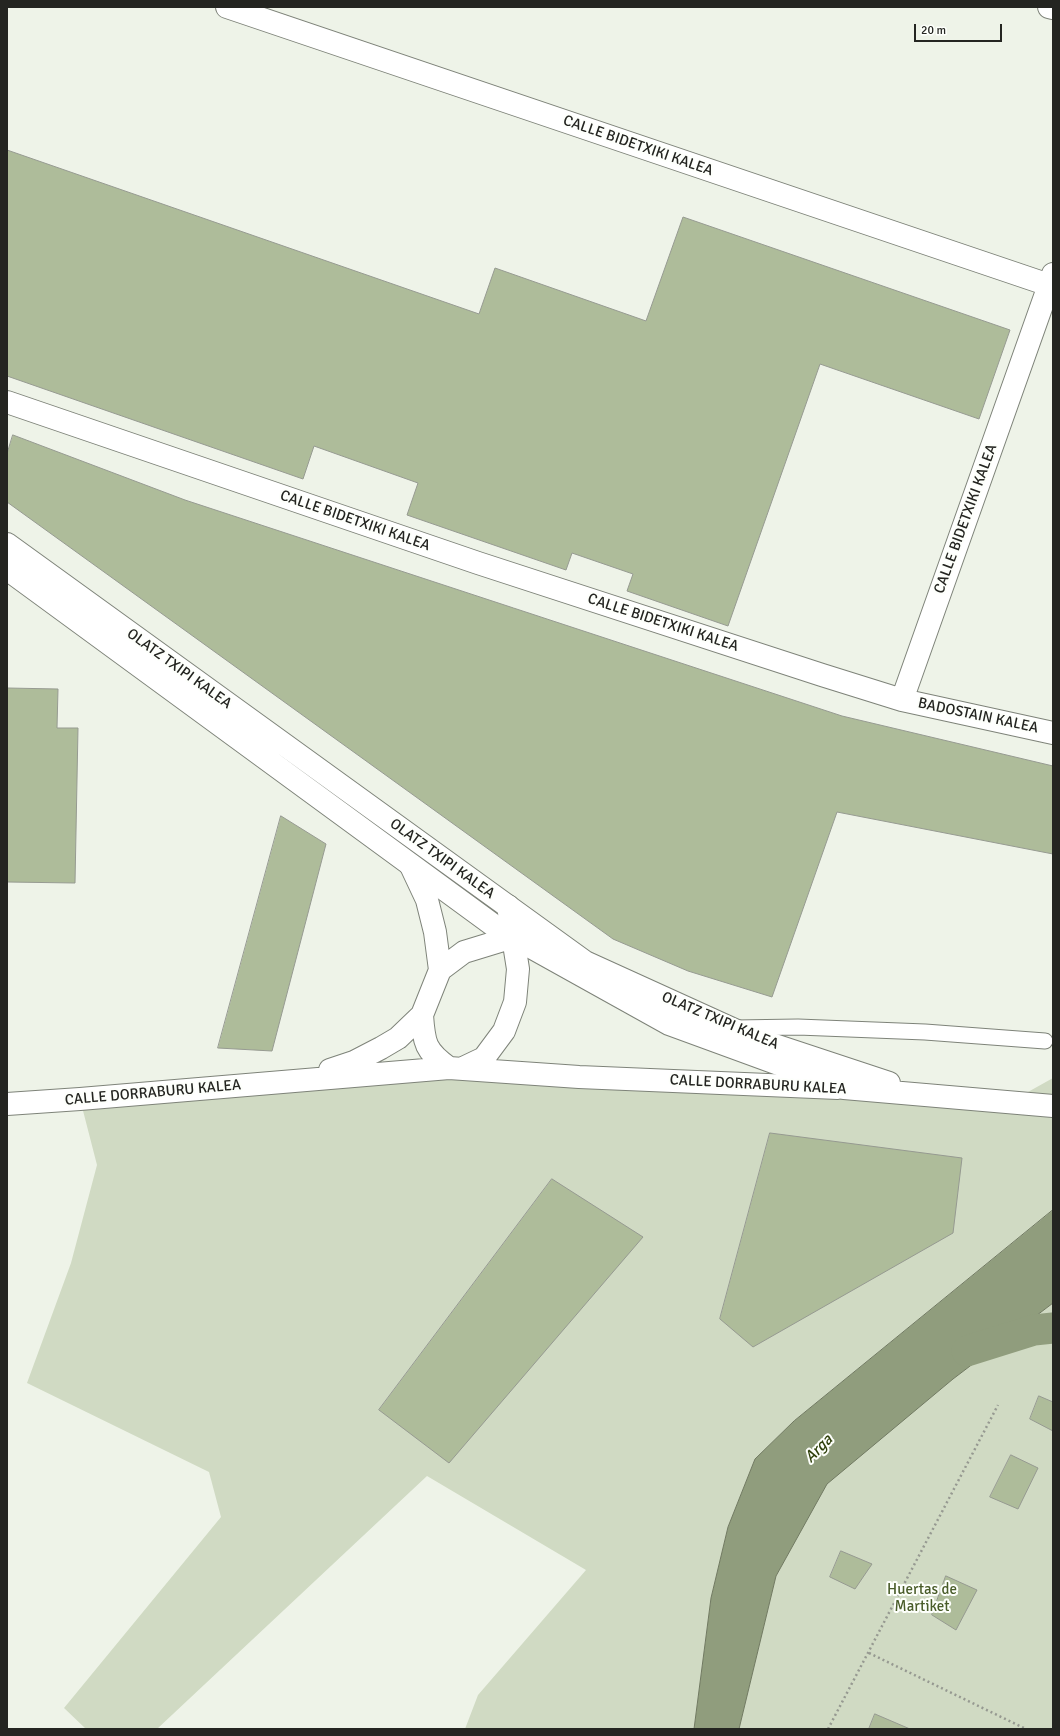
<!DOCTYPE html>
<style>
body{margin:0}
#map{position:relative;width:1060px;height:1736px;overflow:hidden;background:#eef3e8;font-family:Signika,sans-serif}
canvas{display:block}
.frame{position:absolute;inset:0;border:8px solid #242521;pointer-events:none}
.scale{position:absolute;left:914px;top:24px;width:88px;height:18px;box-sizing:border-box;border:2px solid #242521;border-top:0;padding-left:5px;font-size:12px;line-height:14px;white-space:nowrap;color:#242521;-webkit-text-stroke:3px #fdfffb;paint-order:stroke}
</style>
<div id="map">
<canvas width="1060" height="1736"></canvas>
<div class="frame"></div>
<div class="scale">20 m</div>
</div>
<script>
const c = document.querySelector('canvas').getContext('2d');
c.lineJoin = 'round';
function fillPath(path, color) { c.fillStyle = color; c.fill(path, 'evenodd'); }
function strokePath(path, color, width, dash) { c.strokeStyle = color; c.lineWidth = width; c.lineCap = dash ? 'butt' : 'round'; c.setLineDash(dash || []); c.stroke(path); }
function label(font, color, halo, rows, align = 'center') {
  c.font = font + ' Signika,sans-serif'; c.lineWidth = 4; c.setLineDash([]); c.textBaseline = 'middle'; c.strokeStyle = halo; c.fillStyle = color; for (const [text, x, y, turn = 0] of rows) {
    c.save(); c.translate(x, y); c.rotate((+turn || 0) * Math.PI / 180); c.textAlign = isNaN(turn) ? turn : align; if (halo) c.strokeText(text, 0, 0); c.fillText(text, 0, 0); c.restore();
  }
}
fillPath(new Path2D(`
 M449,1068L1010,1102L1053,1078V1210L794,1421L755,1459L728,1527L711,1598L694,1729H465L478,1695L586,1570L427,1476L157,1729H86L64,1708L221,1517L209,1472L27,1383L71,1263L97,1165L80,1099Z
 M1053,1303V1325L1029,1334H1053V1729H739L776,1576L827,1483L953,1379Z`), '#d0dac3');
const water = new Path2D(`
 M1053,1210V1303L953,1379L827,1484L776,1576L739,1729H694L711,1598L728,1527L755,1459L794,1421Z`);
fillPath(water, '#909d7d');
strokePath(water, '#707961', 1);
strokePath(new Path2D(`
 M967,1351L1034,1330L1053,1328`), '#909d7d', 31);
const building = new Path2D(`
 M7,150L479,314L495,268L646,321L683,217L1010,330L979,419L820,364L728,626L627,591L633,574L572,553L566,570L407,515L418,483L314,446L303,479L7,376Z
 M13,435L185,500L842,716L1053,766V854L837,812L772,997L688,971L613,939L7,502V454Z
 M7,688L58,689L57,728H78L75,883L7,882Z
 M281,816L326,844L272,1051L218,1048Z
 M770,1133L962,1158L953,1233L753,1347L720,1319Z
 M552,1179L643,1237L449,1463L379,1410Z
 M1039,1396L1053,1402V1431L1030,1419Z
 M1011,1455L1038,1468L1018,1509L990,1497Z
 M841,1551L872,1564L855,1589L830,1577Z
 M946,1576L977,1590L956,1630L932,1615Z
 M875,1714L910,1729H869Z`);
fillPath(building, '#aebc9a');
strokePath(building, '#969a91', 1);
const lane = new Path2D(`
 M735,1028L798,1027L925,1032L1045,1041`);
const street = new Path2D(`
 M227,7L1049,285
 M1049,7L1053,8
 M7,402L478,563L822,675L902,700L1053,733
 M902,700L1053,274
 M440,970L464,952L513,937L527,939
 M422,1015C424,1043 425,1051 449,1068
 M463,1068L484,1058L504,1031L515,1002L518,969L508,906
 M330,1070L354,1062L381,1048L398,1038L422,1015L440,970L435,932L427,900L411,866
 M7,1104L80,1099L449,1068L579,1077L838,1088`);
const secondary = new Path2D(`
 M7,544L585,962L750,1037L889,1083
 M7,569L500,930L669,1024L844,1088L1053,1106`);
strokePath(lane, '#7e8379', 17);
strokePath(street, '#7e8379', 24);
strokePath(secondary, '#7e8379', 24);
strokePath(new Path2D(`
 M869,1653L1026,1729
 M828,1729L998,1405`), '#969991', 2.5, [2, 3]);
strokePath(lane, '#fff', 15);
strokePath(street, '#fff', 22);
strokePath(secondary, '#fff', 22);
label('15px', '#242521', '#fdfffb', [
 ["CALLE BIDETXIKI KALEA",638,146,19],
 ["CALLE BIDETXIKI KALEA",966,519,-70],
 ["CALLE BIDETXIKI KALEA",355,521,19],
 ["CALLE BIDETXIKI KALEA",663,623,18],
 ["OLATZ TXIPI KALEA",179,669,36],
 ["BADOSTAIN KALEA",978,716,12],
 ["OLATZ TXIPI KALEA",442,859,36],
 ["OLATZ TXIPI KALEA",720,1021,23],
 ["CALLE DORRABURU KALEA",758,1085,3],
 ["CALLE DORRABURU KALEA",153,1093,-5]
]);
label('15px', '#495c29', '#fdfffb', [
 ["Huertas de",922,1590],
 ["Martiket",922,1607]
]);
label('italic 16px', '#2f400b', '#fdfffb', [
 ["Arga",819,1449,-45]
]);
</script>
